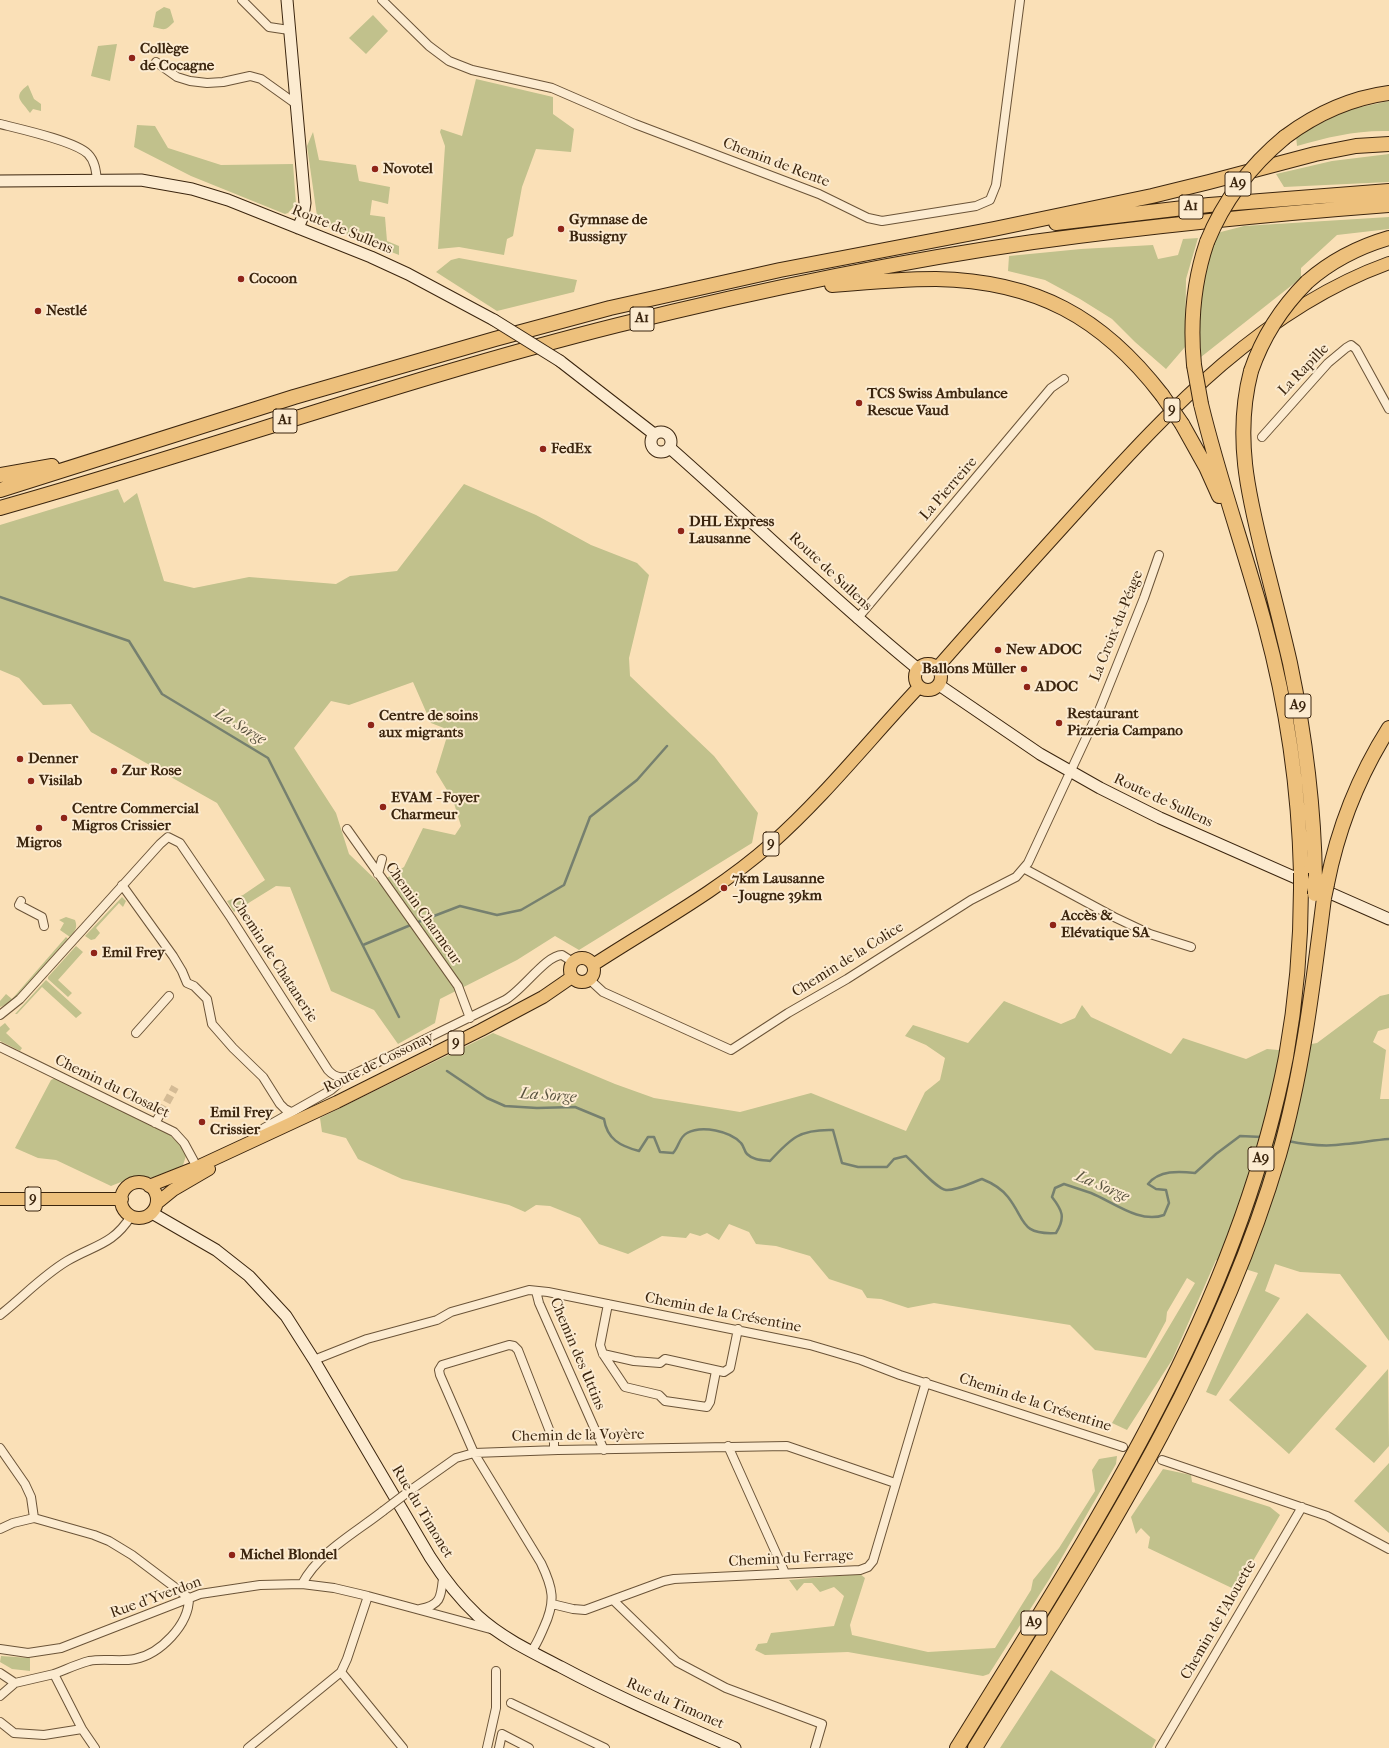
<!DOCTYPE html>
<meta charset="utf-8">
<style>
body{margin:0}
canvas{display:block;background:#fae0b7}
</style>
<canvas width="1389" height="1748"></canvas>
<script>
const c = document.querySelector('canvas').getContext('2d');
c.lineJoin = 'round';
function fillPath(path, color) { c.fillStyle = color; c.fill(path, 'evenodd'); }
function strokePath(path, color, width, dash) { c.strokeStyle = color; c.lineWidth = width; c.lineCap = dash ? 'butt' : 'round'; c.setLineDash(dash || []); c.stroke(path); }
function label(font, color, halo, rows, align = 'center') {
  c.font = font + ' "IM FELL French Canon",serif'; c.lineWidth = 4; c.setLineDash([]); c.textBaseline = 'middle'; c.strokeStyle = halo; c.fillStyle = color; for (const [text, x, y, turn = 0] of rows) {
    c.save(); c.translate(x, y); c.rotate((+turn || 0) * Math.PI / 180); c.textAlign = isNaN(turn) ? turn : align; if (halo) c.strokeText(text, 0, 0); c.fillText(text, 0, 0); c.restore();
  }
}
fillPath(new Path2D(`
 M164,7L170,9L174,22C165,31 166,30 153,27L156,12Z
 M373,15L388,31L366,54L349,38Z
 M117,44L110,81L91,76L98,46Z
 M476,79L553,97V114L574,129L571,152L536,149L522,187L513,236L507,239L504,255L459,247L438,249L445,146L440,132L441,129L462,136Z
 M28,85L34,99L41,104V111L33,109L30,113C21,100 12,97 28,85Z
 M1389,101V131C1357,130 1328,137 1297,146L1296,136L1347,110Z
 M137,125L155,126L168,148L221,165L293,164L296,204L288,213L285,214L191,176L134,147Z
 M313,132L319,160L356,165L359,181L390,187L388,204L372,200L370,215L385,217L387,241L399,246V255L318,223L307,146Z
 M1389,154V182L1284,187L1276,174L1332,161Z
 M1389,217V229L1337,235L1301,268V278L1201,357L1199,311L1206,266L1217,233L1244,226Z
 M1198,238L1186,279L1185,347L1166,369L1135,342L1112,319L1080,299L1045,280L1008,271L1009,256L1081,249L1153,245L1158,259L1178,255L1183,239Z
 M459,258L577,280L574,292L497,311L436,272L451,260Z
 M464,484L536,515L591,545L637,563L649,575L629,658L630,676L714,756L758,813L752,843L579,950L555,936L517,960L440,999L435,1023L398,1044L374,1010L331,991L290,887L276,886L234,912L227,901L243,895L265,880L217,803L91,732L71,704L43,705L19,678L0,670V525L118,489L124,503L137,493L164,581L194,588L249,577L336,584L350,576L397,571ZM413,682L431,723L449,730L436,772L453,800L461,826L455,835L423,828L404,867L379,883L349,854L336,813L294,748L331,701L349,705Z
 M122,897L126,901L123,907L119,903L96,928L100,933L95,939L91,940L85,936Z
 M66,917L75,920C78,928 75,931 70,937L60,930L64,923L59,920Z
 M66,937L68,939L17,996L8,1004L0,1007V1001L6,994L12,999Z
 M76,946L83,952L58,980L72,993L68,997L48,979V977Z
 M46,980L82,1013L76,1018L42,987L17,1014H15L45,981Z
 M1389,994V1028L1378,1031L1373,1042L1386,1050L1380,1099H1389V1341L1340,1274L1300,1272L1275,1264L1265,1291L1280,1298L1216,1396L1206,1392L1258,1273L1216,1260L1172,1360L1127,1430L1112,1423L1195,1283L1187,1278L1167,1312L1166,1321L1146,1358L1095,1350L1070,1325L934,1303L908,1308L881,1299L867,1298L862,1290L829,1279L810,1256L776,1246L756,1244L749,1232L729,1224L719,1240L707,1233L700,1236L690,1233L686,1238L662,1236L628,1254L599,1244L580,1218L550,1206L536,1205L525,1212L509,1205L402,1179L358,1159L346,1138L322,1132L320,1118L493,1033L615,1084L654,1098L740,1112L811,1093L906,1131L925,1092L940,1080L945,1058L926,1045L905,1036L913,1025L968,1043L1004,1001L1061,1024L1075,1018L1082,1005L1091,1017L1171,1054L1183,1038L1246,1059L1267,1049L1278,1050L1317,1043L1380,996Z
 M5,1023L10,1029L6,1033L22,1048L20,1051L0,1041V1027Z
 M55,1078L170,1135L182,1147L186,1156L183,1165L157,1178L136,1176L111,1186L56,1160L38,1158L15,1148L51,1080Z
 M1307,1313L1367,1366L1289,1454L1229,1400Z
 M1388,1369L1389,1446L1374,1463L1335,1429Z
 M1117,1456L1116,1464L1050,1578L989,1674L983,1676L848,1652L765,1655L755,1650L758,1644L767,1643L771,1633L834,1626L844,1596L834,1587L820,1592L812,1583H804L797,1591L789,1580L860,1574L865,1578L850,1625L852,1635L928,1652L995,1648L1031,1590L1033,1580L1059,1548L1095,1491L1092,1470L1099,1459Z
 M1389,1463V1533L1354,1501Z
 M1163,1469L1191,1475L1192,1482L1270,1507L1280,1515L1236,1590L1148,1548L1150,1537L1141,1528L1136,1534L1131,1517Z
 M1,1656L30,1658V1671L12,1669L0,1662Z
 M1051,1670L1156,1740L1152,1748H1000Z`), '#c1c18c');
strokePath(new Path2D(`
 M0,597L129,641L162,694L268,758L399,1017
 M363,945L413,924L460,906L497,915L521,910L564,885L590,817L637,780L667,746
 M447,1071L487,1098L505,1106L537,1108L575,1107L604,1119C607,1139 620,1146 639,1151L648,1137H654L660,1152L673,1153C679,1147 679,1137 687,1133C702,1125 730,1131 741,1143C744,1146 744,1151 747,1154C753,1160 762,1160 770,1161C791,1138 800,1129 833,1130L842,1163L858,1167H887L894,1159L906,1156C915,1164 937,1189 946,1190C956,1191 973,1182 982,1179C992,1183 1001,1188 1008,1197C1026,1220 1020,1235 1056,1233C1066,1217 1062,1210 1052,1197L1055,1188L1064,1184C1073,1187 1082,1190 1091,1193C1113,1202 1140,1224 1164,1215L1169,1203L1166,1190L1156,1189L1148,1184C1159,1170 1179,1171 1195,1173L1216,1154L1240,1136L1262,1137
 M1288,1141C1307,1145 1326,1147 1345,1144C1360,1143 1374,1140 1389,1139`), '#76806f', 2.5);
strokePath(new Path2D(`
 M161,1113L175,1087`), '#d4bb95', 8, [8, 4]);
const street = new Path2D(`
 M242,0L269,27L289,30
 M382,0L429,46L449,61L472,70L552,88L635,124L819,194L868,218L882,221L976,206L990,200L996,185L1020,0
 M156,62L177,77L190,81L207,83L223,82L250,76L261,79L296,104
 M0,124C20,129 75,141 88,154C95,161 96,171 97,180
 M1262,437L1328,363L1346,348L1351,345L1356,349L1389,409
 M857,619L1051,388L1064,379
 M347,829L458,986L470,1018
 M1025,869L1114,917L1150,934L1191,947
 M378,874L382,859
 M122,885L173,956L182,971L187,983L194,986L207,999L212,1024L233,1048L263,1077L280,1104L285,1109L291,1112
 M21,901L19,905L42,917L44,926
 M590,980L603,992L731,1050L788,1013L847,979L971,900L1016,877L1028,863L1100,708L1144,598L1159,555
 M0,1015L20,999L160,844L168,837L180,843L231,918L328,1070C336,1079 344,1079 354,1074L505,1000C522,991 546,955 562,955L573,962
 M136,1033L169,996
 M0,1047L174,1132L184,1143L197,1167
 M155,1123L161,1113
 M264,1128L331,1090L338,1084L340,1078
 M536,1291L539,1303L604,1450
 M608,1304L600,1345L603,1354L625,1387L659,1395L665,1401L707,1407L710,1402L716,1371
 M0,1315C23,1297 42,1276 67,1261C94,1245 113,1245 131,1216
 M603,1354L634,1361L660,1363L665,1359L724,1372L730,1368L738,1329
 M314,1360L367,1339L437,1320L451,1312L529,1290L548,1292L810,1345L861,1360L900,1375L1123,1447
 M728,1446L785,1573
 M0,1448L25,1484L31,1497L34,1518
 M1162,1460L1327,1516L1389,1549
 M408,1492L456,1458L474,1453L558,1450L787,1446L895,1483
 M0,1529L13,1523L34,1518L94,1535L109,1541L132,1555L189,1598C189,1625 160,1654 135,1659C120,1662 104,1658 89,1661C77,1664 65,1670 54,1674
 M302,1584C319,1552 355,1533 383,1511
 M613,1600L677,1662L726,1688L822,1724L815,1748
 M552,1604L573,1609L585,1610L664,1581L674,1579L860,1570L868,1567L873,1561L926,1382
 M420,1609C441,1605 441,1597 443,1578
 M0,1649L28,1653L61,1648L200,1594L260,1585L302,1584L334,1588L368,1596L494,1630
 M531,1652C537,1644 540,1636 544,1627C556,1601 553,1588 541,1563L474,1453L440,1375L439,1370L442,1365L509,1345L514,1346L518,1350L554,1442V1450
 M341,1672L403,1748
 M0,1673L15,1683L54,1674L82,1729L95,1748
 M0,1696L15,1683
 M511,1703L605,1748
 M0,1722L14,1733L44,1735L82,1729
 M248,1748L341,1672L347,1659L368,1596
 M487,1748L496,1708V1671
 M499,1748L502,1734L529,1748
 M1160,1748L1302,1507`);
const secondary = new Path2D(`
 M287,0L305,203L303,216L298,228
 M0,181L141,180L192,189L228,200L371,257L408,274L494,320
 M560,361L654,434
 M651 442a10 10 0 1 1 20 0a10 10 0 1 1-20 0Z
 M670,448C753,521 832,599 918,669
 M939,685L1040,754L1100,788L1160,818L1389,919
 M152,1213L216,1250L249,1276L286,1316L314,1360L430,1557C444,1579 459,1598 478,1616C502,1638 532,1652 561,1667C617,1697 676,1722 735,1748`);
const primary = new Path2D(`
 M915 677a13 13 0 1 1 26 0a13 13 0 1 1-26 0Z
 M937,668C985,613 1034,559 1083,505C1171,408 1264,308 1389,263
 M570 970a12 12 0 1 1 24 0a12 12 0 1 1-24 0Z
 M593,965C653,926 718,891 771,844C825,796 870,739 919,687
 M121 1200a18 18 0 1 1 36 0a18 18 0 1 1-36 0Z
 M149,1186L197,1167L337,1102L481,1030L543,997L572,977
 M0,1199H122
 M157,1203L173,1190L209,1169`);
const highway = new Path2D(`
 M1285,137C1316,114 1351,98 1389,93
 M1056,223L1209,205L1389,191
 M1307,282C1331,261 1358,247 1389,238
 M832,285C867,282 901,279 936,279C1036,281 1102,317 1162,395
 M1194,365C1190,323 1193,283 1207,242
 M1251,371C1234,436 1248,494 1264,558C1273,593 1282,628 1290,663C1305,735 1314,806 1315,879
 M1201,404C1219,479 1245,551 1265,625C1287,706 1299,789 1301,873
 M1182,424L1206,467L1219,496
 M0,475L52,466
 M0,490L294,397L495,339L610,308L780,270L994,229L1152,196L1209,182L1315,154L1356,146L1389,144
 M0,508C207,450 410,377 618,325C755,291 893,262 1033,242C1151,226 1270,214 1389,205
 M1327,884C1338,828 1358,777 1389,728
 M957,1748C1091,1531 1237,1312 1286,1057C1296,1001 1301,945 1301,888
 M975,1748C1091,1560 1216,1370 1279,1155C1303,1071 1313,984 1324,898`);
strokePath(street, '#6b5438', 10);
strokePath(secondary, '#3b250e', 13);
strokePath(primary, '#3b250e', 14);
strokePath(highway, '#3b250e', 16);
strokePath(street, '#fcebd0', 8);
strokePath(secondary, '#fcebd0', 11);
strokePath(primary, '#edc07c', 12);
strokePath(highway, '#edc07c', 14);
const streetBridge = new Path2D(`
 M383,1511L408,1492`);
const secondaryBridge = new Path2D(`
 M494,320L560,361`);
const highwayBridge = new Path2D(`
 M1207,242C1224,200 1250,166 1285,137
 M1194,365L1201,404
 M1251,371C1263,336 1281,308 1307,282
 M1162,395L1182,424
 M1301,873V888
 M1315,894V879
 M1324,898L1327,884`);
strokePath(streetBridge, '#6b5438', 10, []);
strokePath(secondaryBridge, '#3b250e', 13, []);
strokePath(highwayBridge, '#3b250e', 16, []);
strokePath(streetBridge, '#fcebd0', 8);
strokePath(secondaryBridge, '#fcebd0', 11);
strokePath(highwayBridge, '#edc07c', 14);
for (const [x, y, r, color] of [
 [132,58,4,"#8f2418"],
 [375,169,4,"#8f2418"],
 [561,229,4,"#8f2418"],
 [241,279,4,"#8f2418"],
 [38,311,4,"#8f2418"],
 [859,403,4,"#8f2418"],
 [543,449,4,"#8f2418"],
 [681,531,4,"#8f2418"],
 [998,650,4,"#8f2418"],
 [1024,669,4,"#8f2418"],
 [1027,687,4,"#8f2418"],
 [1059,723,4,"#8f2418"],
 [371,725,4,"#8f2418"],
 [20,759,4,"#8f2418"],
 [114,771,4,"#8f2418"],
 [31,781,4,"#8f2418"],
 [383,807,4,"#8f2418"],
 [64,818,4,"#8f2418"],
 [39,828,4,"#8f2418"],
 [724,888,4,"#8f2418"],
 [1053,925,4,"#8f2418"],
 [94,953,4,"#8f2418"],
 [202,1122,4,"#8f2418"],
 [232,1555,4,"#8f2418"]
]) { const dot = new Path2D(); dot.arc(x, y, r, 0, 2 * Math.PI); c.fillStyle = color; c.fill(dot); strokePath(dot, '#fcebd0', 1.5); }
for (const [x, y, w] of [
 [1238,184,26],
 [1191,207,24],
 [642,319,24],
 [1172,410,16],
 [285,421,24],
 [1298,706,26],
 [771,844,16],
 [456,1043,16],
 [1261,1159,26],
 [33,1199,16],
 [1034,1623,26]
]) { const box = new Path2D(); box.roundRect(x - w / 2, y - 12, w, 24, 3); c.fillStyle = '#fcebd0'; c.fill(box); strokePath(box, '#3b250e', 1); }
label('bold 14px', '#3b250e', null, [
 ["A9",1238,184],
 ["A1",1191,207],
 ["A1",642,319],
 ["9",1172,410],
 ["A1",285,421],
 ["A9",1298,706],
 ["9",771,844],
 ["9",456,1043],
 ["A9",1261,1159],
 ["9",33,1199],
 ["A9",1034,1623]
]);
label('bold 15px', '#3b250e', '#fcebd0', [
 ["Collège",140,49],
 ["de Cocagne",140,66],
 ["Novotel",383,169],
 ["Gymnase de",569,220],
 ["Bussigny",569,237],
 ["Cocoon",249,279],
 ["Nestlé",46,311],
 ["TCS Swiss Ambulance",867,394],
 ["Rescue Vaud",867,411],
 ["FedEx",551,449],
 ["DHL Express",689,522],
 ["Lausanne",689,539],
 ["New ADOC",1006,650],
 ["Ballons Müller",1016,669,"right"],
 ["ADOC",1035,687],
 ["Restaurant",1067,714],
 ["Pizzeria Campano",1067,731],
 ["Centre de soins",379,716],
 ["aux migrants",379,733],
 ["Denner",28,759],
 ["Zur Rose",122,771],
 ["Visilab",39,781],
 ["EVAM - Foyer",391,798],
 ["Charmeur",391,815],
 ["Centre Commercial",72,809],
 ["Migros Crissier",72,826],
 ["Migros",39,843,"center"],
 ["7km Lausanne",732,879],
 ["- Jougne 39km",732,896],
 ["Accès &",1061,916],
 ["Elévatique SA",1061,933],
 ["Emil Frey",102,953],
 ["Emil Frey",210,1113],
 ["Crissier",210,1130],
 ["Michel Blondel",240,1555]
], 'left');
label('15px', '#3b250e', '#fcebd0', [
 ["Chemin de Rente",776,163,21],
 ["Route de Sullens",342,230,22],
 ["La Rapille",1304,370,-46],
 ["La Pierreire",949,489,-49],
 ["Route de Sullens",830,572,43],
 ["La Croix-du-Péage",1117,626,-68],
 ["Route de Sullens",1163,801,25],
 ["Chemin Charmeur",423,914,55],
 ["Chemin de Chatanerie",274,960,57],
 ["Chemin de la Colice",848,960,-32],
 ["Route de Cossonay",379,1063,-26],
 ["Chemin du Closalet",112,1087,26],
 ["Chemin de la Crésentine",723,1313,11],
 ["Chemin des Uttins",577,1354,67],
 ["Chemin de la Crésentine",1035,1403,18],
 ["Chemin de la Voyère",578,1436,-1],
 ["Rue du Timonet",422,1512,59],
 ["Chemin du Ferrage",791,1559,-3],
 ["Rue d'Yverdon",156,1598,-20],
 ["Chemin de l'Alouette",1219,1620,-60],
 ["Rue du Timonet",675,1704,24]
]);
label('italic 16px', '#59533f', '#fcebd0', [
 ["La Sorge",240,727,31],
 ["La Sorge",548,1096,4],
 ["La Sorge",1102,1187,23]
]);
</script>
